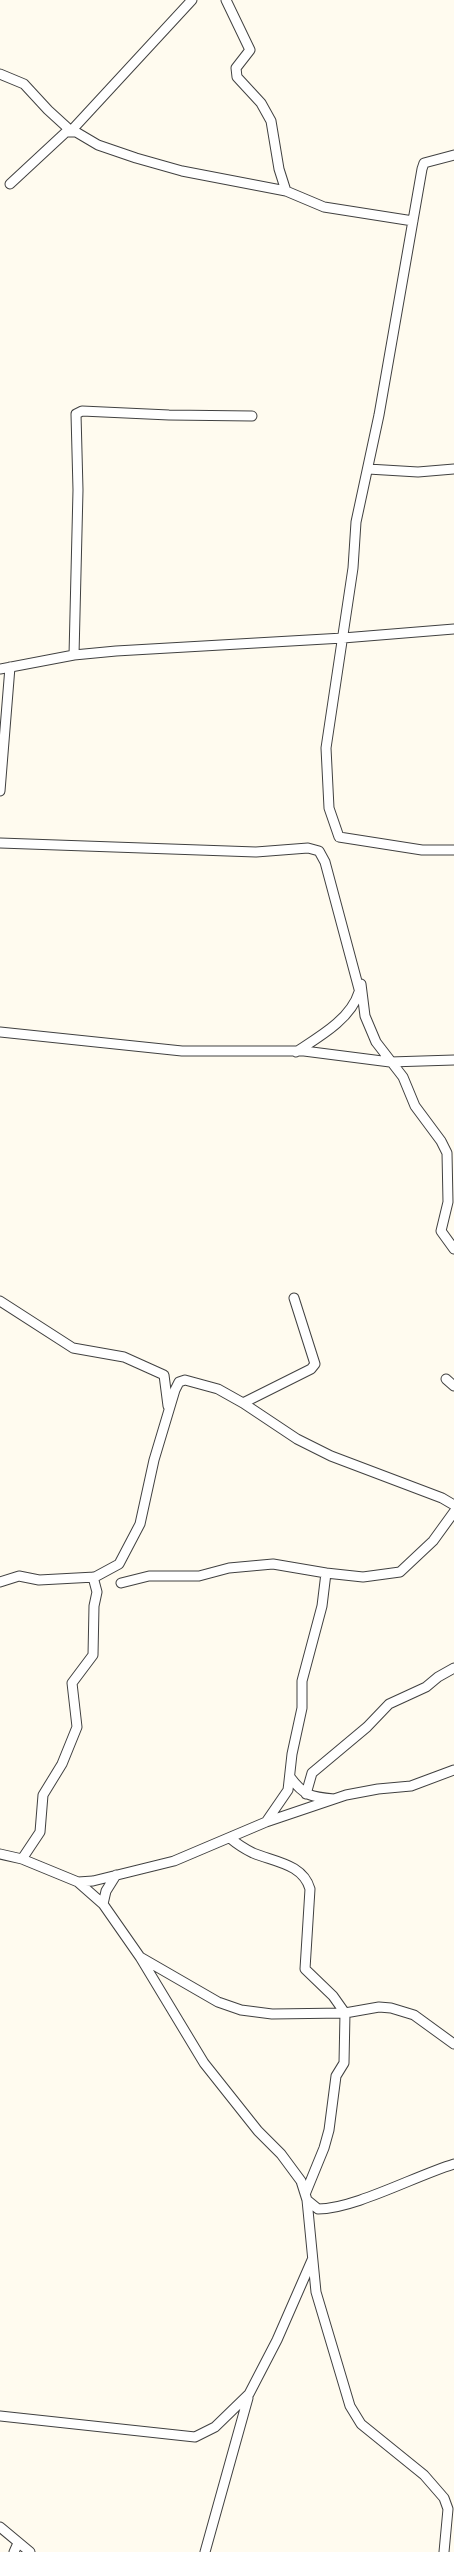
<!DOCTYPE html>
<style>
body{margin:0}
canvas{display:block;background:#fffbef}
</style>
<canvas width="454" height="2552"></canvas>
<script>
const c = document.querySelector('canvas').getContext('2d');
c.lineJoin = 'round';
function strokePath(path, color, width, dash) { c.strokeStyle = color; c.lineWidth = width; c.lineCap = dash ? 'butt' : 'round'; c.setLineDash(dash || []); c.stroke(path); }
const street = new Path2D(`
 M226,0L250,50L236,68L237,77L261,103L271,121L279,169L286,191
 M0,74L24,84L48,110L71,131L192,0
 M454,155L424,163L422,169L379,415L356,522L353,568L326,748L329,808L339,837L422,850H454
 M10,184L66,132H76L98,145L136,158L182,171L286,191L324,207L413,221
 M368,469L418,472L454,469
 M74,655L78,490L76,414L82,411L169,415L252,416
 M0,669L74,655L116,651L343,638L454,629
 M0,791L10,667
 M0,843L256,852L308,848L319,851L325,862L359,989
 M361,984L365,1016L376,1042L403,1077L415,1106L441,1141L447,1153L448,1202L441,1231L454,1249
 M0,1032L182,1051H304L390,1062L454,1060
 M296,1052C319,1037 351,1019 359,992
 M0,1301L73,1348L124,1357L164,1375L168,1406
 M446,1379L454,1386
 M243,1403L311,1369L315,1364L294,1298
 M326,1573L363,1577L400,1572L433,1541L454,1512
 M0,1582L19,1576L39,1580L95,1577L119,1564L140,1524L154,1460L175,1390L179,1382L185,1380L218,1389L243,1403L297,1439L331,1456L442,1498L454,1505
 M121,1583L149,1576H199L229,1568L273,1564L326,1573L322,1606L302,1681V1708L292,1754L288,1790L266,1822
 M290,1777C304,1796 311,1797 334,1799
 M306,1794L312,1773L367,1727L389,1704L426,1687L438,1677L454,1668
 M230,1838C237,1844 245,1849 253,1853C275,1862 303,1864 310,1889L305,1969L333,1996L345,2013L344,2063L336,2076L329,2130L324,2148L306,2192
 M0,1854L22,1859L78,1882L93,1881L174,1861L266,1822L346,1795L378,1789L411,1786L454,1770
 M22,1859L40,1832L43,1795L62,1764L77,1727L72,1683L93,1655L94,1606L97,1592L93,1577
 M78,1882L103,1904L140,1957L218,2002L241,2010L272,2014L345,2013L379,2007L391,2008L414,2015L454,2044
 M103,1904L106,1891L116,1875
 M140,1957L204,2063L258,2131L281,2154L301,2181L307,2200L316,2292L350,2406L361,2424L424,2475L444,2498L448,2509L444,2552
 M307,2200L318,2209C354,2209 417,2175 454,2164
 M0,2416L195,2437L215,2427L249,2394L277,2340L312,2260
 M0,2527L30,2552
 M14,2552L18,2543
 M205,2552L248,2398`);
strokePath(street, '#414141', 11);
strokePath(street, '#fff', 9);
</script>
